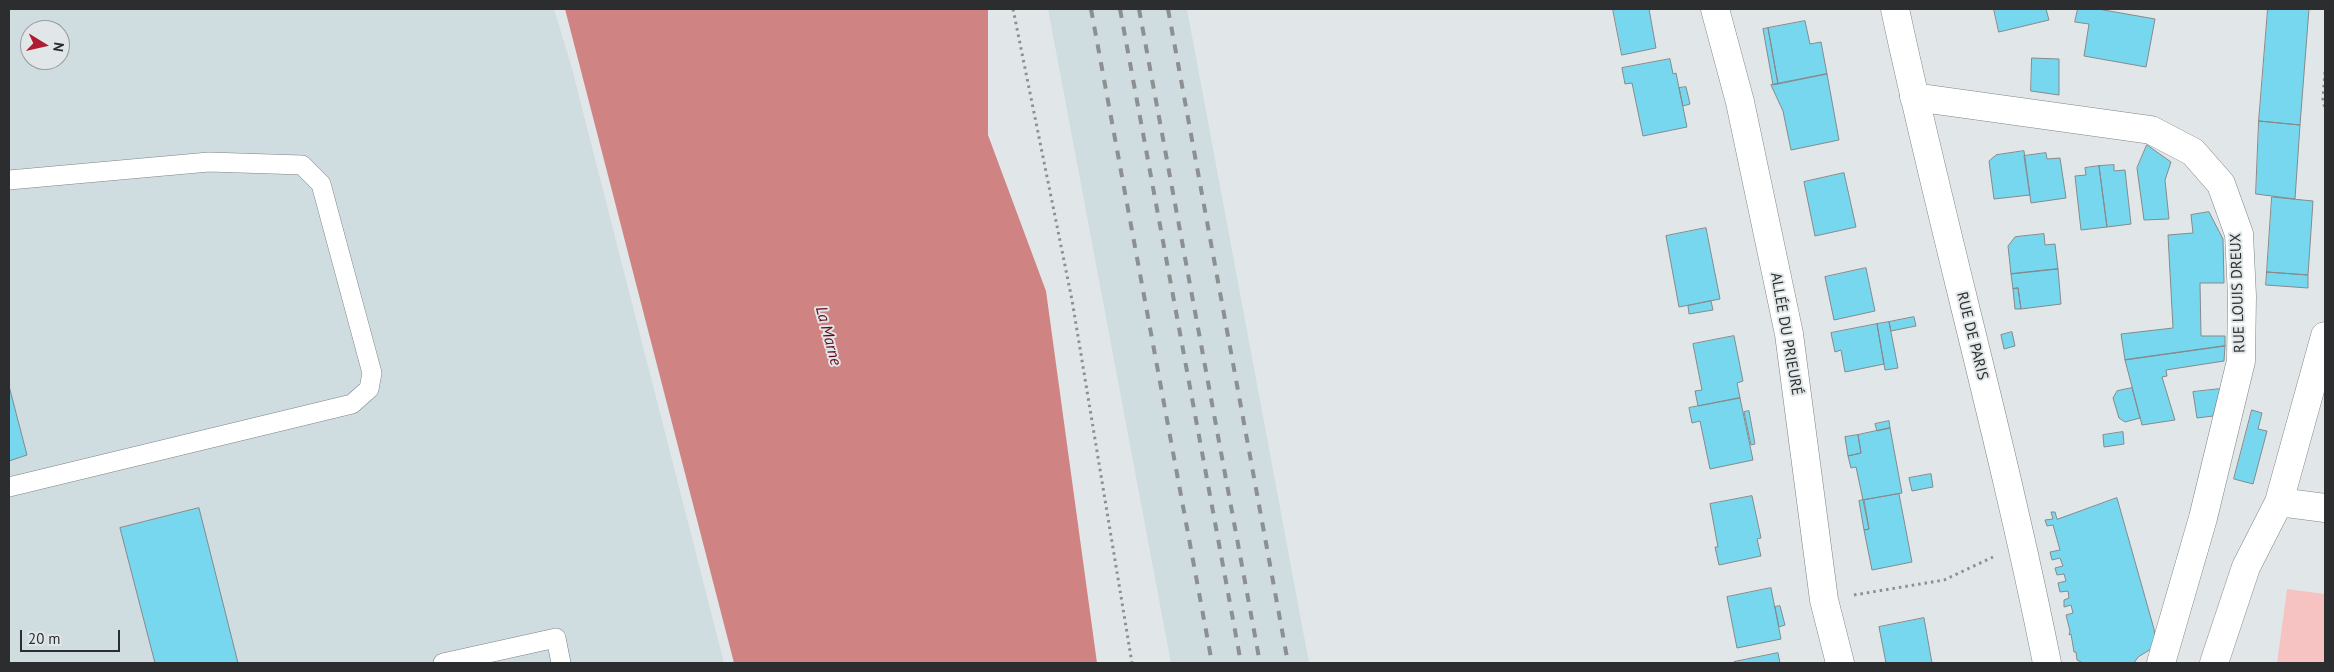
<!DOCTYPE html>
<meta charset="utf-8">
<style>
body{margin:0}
#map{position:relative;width:2334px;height:672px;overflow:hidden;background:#e1e7e8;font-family:"PT Sans",sans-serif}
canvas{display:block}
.frame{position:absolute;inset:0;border:10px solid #2b2d2e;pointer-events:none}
.north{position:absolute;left:20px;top:20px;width:50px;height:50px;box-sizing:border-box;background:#e1e7e8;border:1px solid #989d9e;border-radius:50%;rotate:99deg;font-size:14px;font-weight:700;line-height:20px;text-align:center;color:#2b2d2e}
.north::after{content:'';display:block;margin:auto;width:18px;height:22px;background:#af1b32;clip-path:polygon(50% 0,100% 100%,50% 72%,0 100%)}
.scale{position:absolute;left:20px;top:630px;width:100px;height:22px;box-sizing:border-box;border:2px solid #2b2d2e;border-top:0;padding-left:6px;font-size:15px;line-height:18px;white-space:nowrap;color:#2b2d2e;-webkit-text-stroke:4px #e1e7e8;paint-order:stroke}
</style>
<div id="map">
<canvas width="2334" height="672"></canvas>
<div class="frame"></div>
<div class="north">N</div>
<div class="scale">20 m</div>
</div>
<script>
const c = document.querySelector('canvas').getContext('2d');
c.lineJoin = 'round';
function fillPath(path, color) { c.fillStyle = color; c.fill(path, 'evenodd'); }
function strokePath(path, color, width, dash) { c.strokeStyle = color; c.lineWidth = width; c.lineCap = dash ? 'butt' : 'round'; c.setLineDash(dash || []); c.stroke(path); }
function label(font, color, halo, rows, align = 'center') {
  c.font = font + ' "PT Sans",sans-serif'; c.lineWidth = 4; c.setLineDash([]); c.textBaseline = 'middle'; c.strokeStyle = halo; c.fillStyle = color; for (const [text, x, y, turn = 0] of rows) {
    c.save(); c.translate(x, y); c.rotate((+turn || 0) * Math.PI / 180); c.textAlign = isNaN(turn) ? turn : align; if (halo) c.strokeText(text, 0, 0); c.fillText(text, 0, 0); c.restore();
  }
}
fillPath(new Path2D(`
 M9,9H554L571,65L724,663H9ZM30,30H60V60H30Z
 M1048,9H1187L1309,663H1171Z`), '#cfdce0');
fillPath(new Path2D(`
 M2287,589L2325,594V663H2277Z`), '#f6c3c2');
fillPath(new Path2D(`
 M565,9H988V135L1046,291L1097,663H734Z`), '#d08383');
const building = new Path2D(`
 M1613,9H1649L1656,48L1622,55Z
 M1994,9H2046L2049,20L1999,32Z
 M2078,9H2098L2155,19L2146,67L2084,56L2089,24L2075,22Z
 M2268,9H2309L2300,125L2259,121Z
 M1805,21L1810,44L1821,42L1827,74L1778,84L1768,28Z
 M1768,28L1778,84L1773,85L1763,29Z
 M2032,58L2059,59V95L2031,91Z
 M1670,59L1673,74L1676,73L1687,127L1643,136L1632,83L1625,84L1622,68Z
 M1827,74L1839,140L1791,150L1783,111L1771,85Z
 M1686,87L1690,104L1683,106L1679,88Z
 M2259,121L2300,125L2295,199L2256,194Z
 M2147,145L2171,162L2165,180L2169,219L2144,220L2137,168Z
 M2024,151L2030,195L1994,199L1989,161L1996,155Z
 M2046,153L2047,159L2060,158L2066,198L2031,203L2024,156Z
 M2114,165V171L2125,170L2131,224L2107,227L2099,166Z
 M2099,166L2107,227L2081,230L2075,176L2086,175L2085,168Z
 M1844,173L1856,227L1815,236L1804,182Z
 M2272,197L2313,201L2308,275L2267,272Z
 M2209,212L2223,239L2224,283H2200L2201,336H2225V346L2125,360L2121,334L2173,328L2168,235L2193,233L2191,215Z
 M1706,228L1720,299L1679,307L1666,236Z
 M2044,234L2045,245L2055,244L2058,269L2011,274L2008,246L2015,237Z
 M1866,268L1875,311L1834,320L1825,277Z
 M2058,269L2061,304L2021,309L2018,288L2013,289L2011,274Z
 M2267,272L2308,275V288L2266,285Z
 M2018,288L2021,309H2015L2013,289Z
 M1711,301L1713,310L1689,314L1688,306Z
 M1914,317L1916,326L1891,331L1889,322Z
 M1889,322L1898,368L1885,370L1877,324Z
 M1877,324L1884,364L1845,372L1841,350L1835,352L1831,333Z
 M2012,332L2015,346L2004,349L2001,335Z
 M1734,336L1743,381L1737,383L1740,398L1698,406L1695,391L1702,390L1693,344Z
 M2225,346L2224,361L2166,370L2167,376L2162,377L2175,420L2142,425L2125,360Z
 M9,386L27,455L9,461Z
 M2132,388L2140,418L2125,422L2119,418L2113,398L2117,391Z
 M2220,389L2213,416L2197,418L2193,392Z
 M1740,398L1753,460L1710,469L1700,421L1692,423L1689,408Z
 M2252,410L2262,413L2258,429L2267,431L2253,484L2234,479Z
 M1749,411L1755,444L1751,445L1744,412Z
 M1889,421L1890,428L1877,431L1875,424Z
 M1890,428L1902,493L1863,500L1856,467L1851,468L1848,456L1861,453L1858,435Z
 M2123,432L2124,444L2104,447L2103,435Z
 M1858,435L1861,453L1848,456L1845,437Z
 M1931,474L1933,487L1912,491L1909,478Z
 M1899,494L1912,562L1872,570L1864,530L1869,529L1864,500Z
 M1752,496L1761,538L1757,539L1761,556L1719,565L1715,547H1718L1710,504Z
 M2117,498L2154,629L2156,646L2138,657L2134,663H2083L2077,660L2076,652H2074L2071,634L2069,635L2070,631L2066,615L2073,613L2071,605L2064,607V600L2069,598L2068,591L2060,592L2058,583L2066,581L2064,574L2057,575L2055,568L2063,566L2060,558L2052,560L2050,552L2060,550L2053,525L2047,526L2045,520L2053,519L2051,512H2055L2057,519Z
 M1863,500L1869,529L1864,530L1859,501Z
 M199,508L238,663H155L120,528Z
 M1771,588L1781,639L1737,648L1727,597Z
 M1780,606L1785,625L1779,627L1775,607Z
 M1924,618L1932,663H1886L1879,627Z
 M1778,653L1780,663H1734V662Z`);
fillPath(building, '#77d7ee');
strokePath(building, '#858a8b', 1);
const service = new Path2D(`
 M9,180L209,162L302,165L321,184L372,373L369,389L352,404L9,487
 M443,663L556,638L561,663`);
const minor = new Path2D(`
 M1715,9L1740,102L1789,334L1824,600L1840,663
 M1914,97L2151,130L2193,152L2221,184L2239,234L2242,296L2241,361L2203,518L2161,663
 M2279,502L2325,508
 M2214,663L2246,567L2279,502L2325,336`);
const secondary = new Path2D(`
 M1895,9C1942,228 2003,443 2047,663`);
strokePath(service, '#7f8485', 20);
strokePath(minor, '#7f8485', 29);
strokePath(secondary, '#7f8485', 29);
strokePath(new Path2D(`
 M1013,9L1072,300L1132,663
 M2325,72L2323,99L2325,109
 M1854,595L1944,580L1993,557`), '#8c9091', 3, [2.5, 4]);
strokePath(service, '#fff', 19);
strokePath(minor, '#fff', 28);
strokePath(secondary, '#fff', 28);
strokePath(new Path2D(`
 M1091,9L1212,663
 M1120,9L1241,663
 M1139,9L1260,663
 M1168,9L1288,663`), '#8c9091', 4, [9, 9]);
label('15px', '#2b2d2e', '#e1e7e8', [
 ["RUE LOUIS DREUX",2238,293,-92],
 ["ALLÉE DU PRIEURÉ",1786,334,80],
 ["RUE DE PARIS",1972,336,76]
]);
label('italic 16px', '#660517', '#e1e7e8', [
 ["La Marne",828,336,75]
]);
</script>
